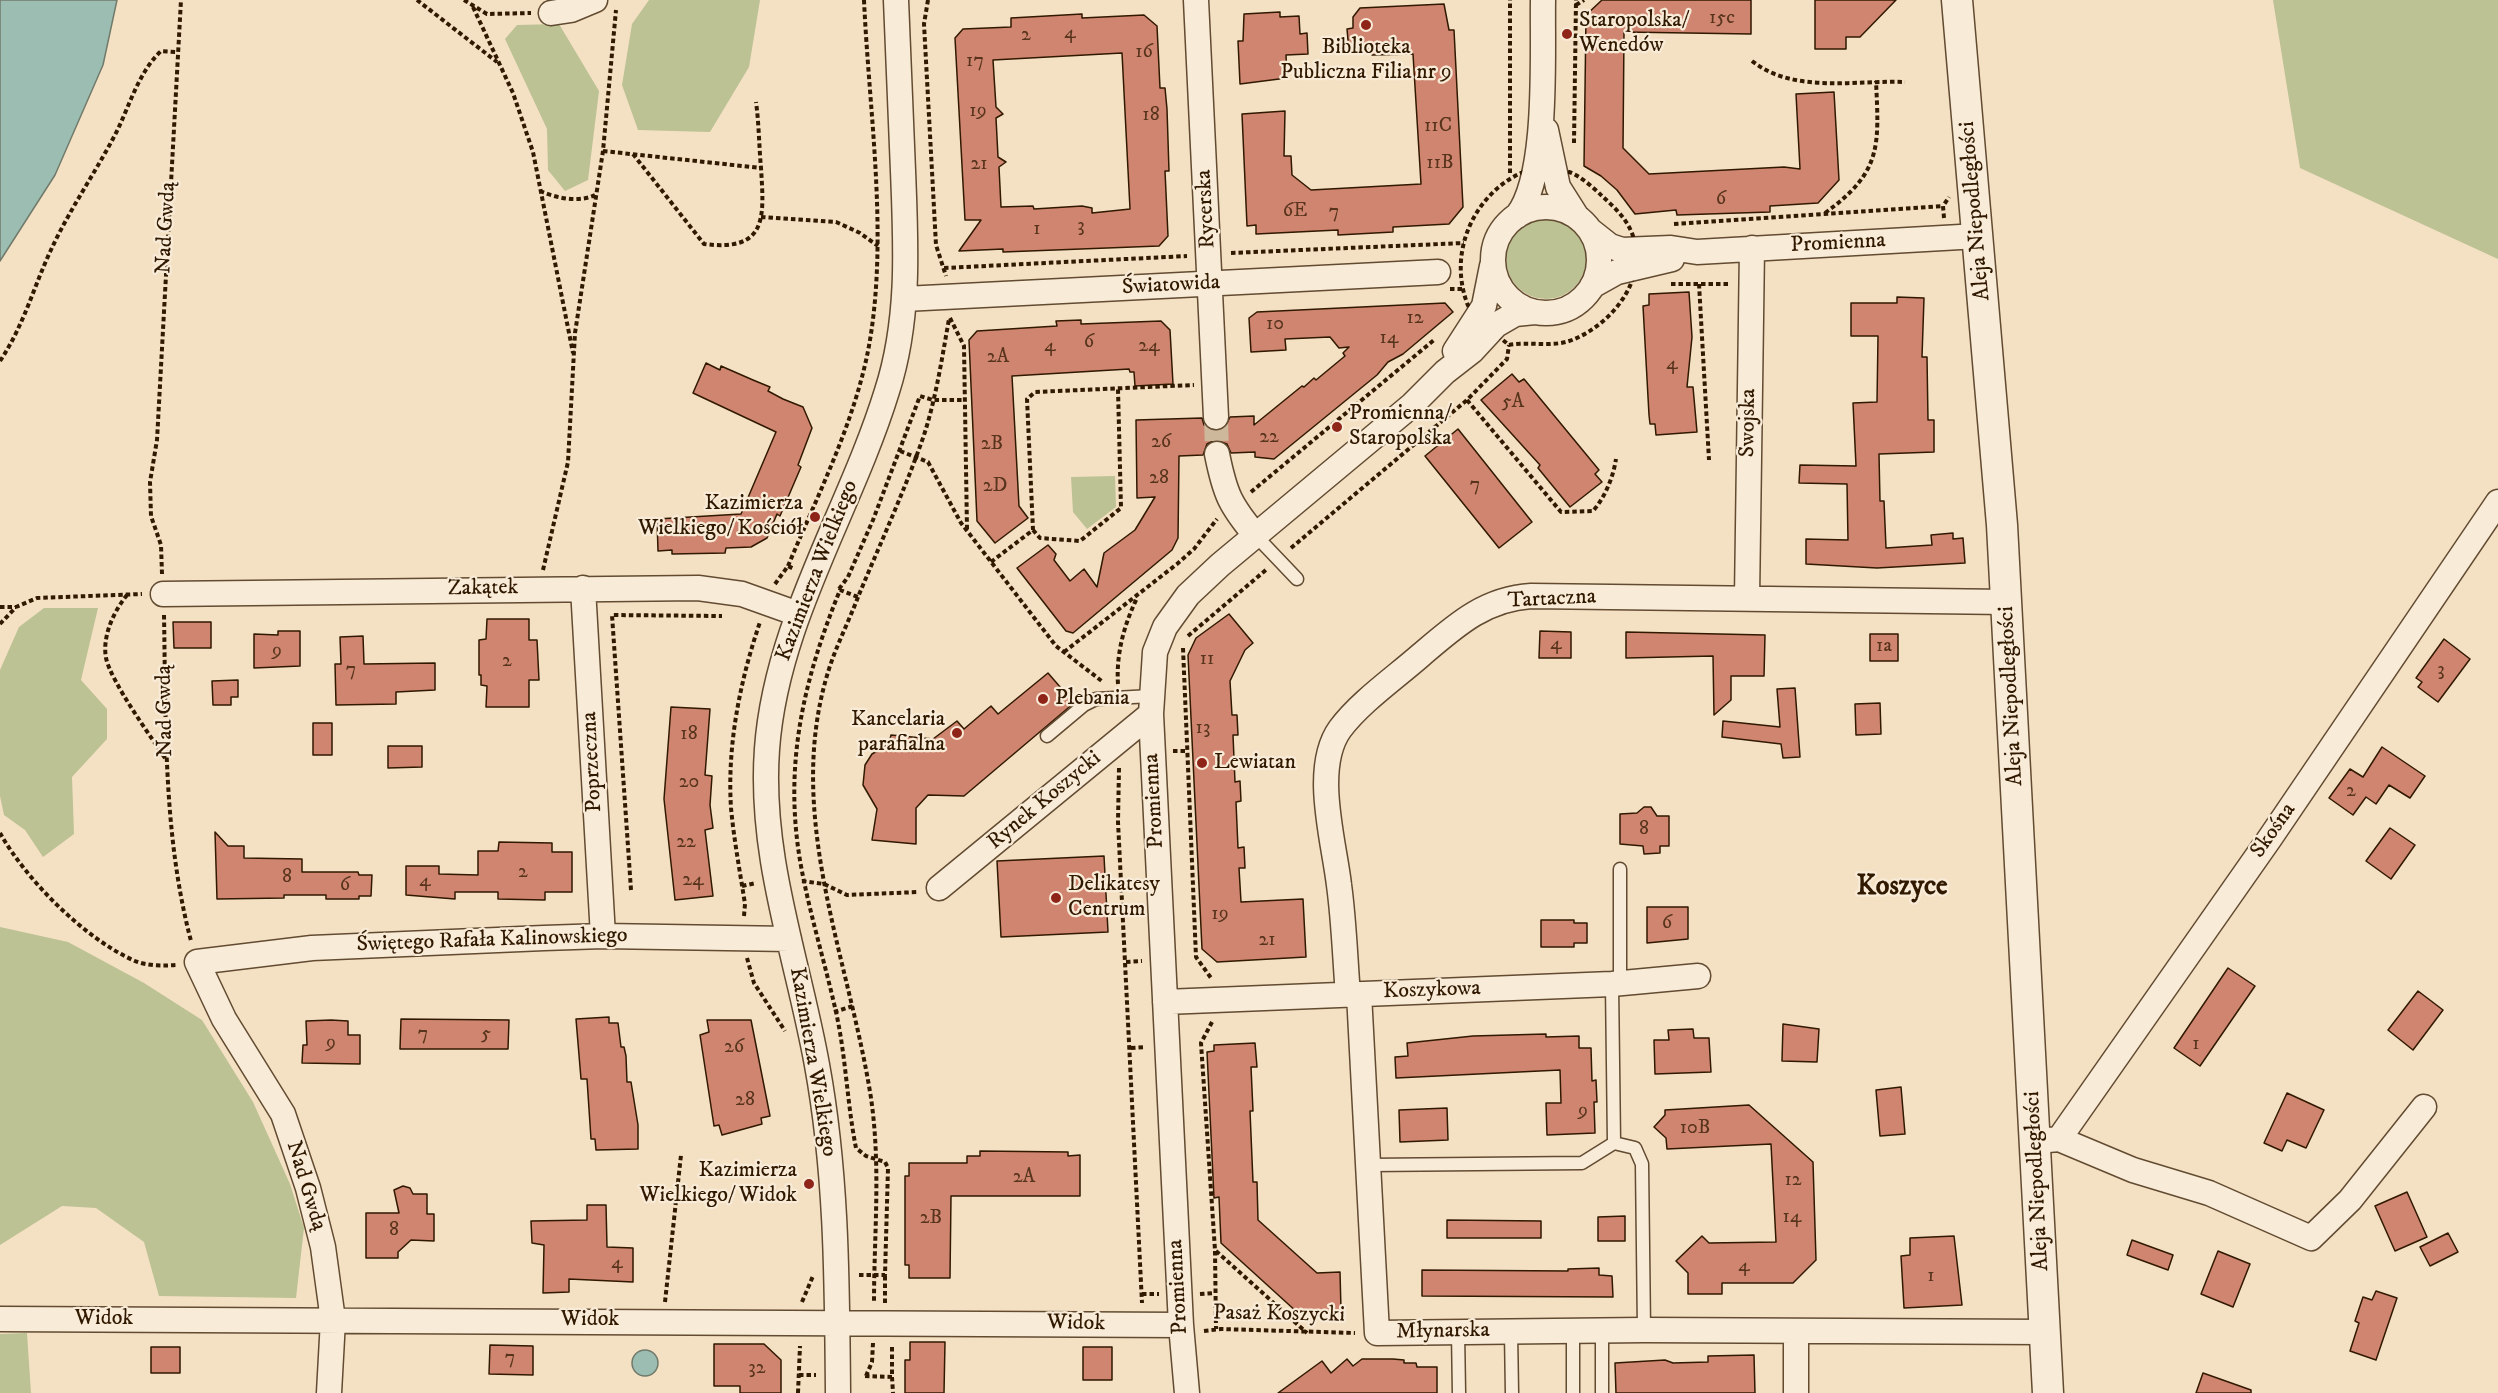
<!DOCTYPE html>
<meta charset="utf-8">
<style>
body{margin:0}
canvas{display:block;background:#f4e0c3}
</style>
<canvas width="2498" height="1393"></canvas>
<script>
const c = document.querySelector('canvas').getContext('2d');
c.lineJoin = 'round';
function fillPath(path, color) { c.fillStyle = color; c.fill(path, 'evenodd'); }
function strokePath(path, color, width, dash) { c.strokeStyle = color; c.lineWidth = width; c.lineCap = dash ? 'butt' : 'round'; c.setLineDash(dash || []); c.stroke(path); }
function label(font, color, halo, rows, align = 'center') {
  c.font = font + ' "IM FELL DW Pica",serif'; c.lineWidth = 4.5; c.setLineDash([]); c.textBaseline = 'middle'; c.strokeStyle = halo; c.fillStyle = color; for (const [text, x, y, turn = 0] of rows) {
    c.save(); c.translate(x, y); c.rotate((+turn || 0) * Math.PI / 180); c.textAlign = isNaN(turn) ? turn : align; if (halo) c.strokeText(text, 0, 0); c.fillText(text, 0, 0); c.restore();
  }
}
fillPath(new Path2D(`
 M649,0H760L749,67L710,132L638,130L622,85L632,24Z
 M2273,0H2498V259L2300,168Z
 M559,24L599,91L588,180L565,191L548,170L547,129L505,39L517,25Z
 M1506 259a40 40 0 1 1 80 0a40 40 0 1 1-80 0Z
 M1115,476L1116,507L1087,529L1073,512L1071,477Z
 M44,608H98L81,680L107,709V739L72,777L74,834L43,857L25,830L4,815L0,796V670L19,627Z
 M0,927L68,942L144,983L202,1020L253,1102L290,1184L304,1228L296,1298L159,1296L144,1242L96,1208L62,1206L0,1245Z
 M27,1333L31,1393H0V1334Z`), '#bcc293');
const water = new Path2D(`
 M0,0H117L103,65L55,175L0,261Z
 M632 1363a13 13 0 1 1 26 0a13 13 0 1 1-26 0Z`);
fillPath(water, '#9cbdb2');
strokePath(water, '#717b6b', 1.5);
const building = new Path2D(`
 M1602,0H1751V34L1624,32L1623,148L1649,174L1784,167L1800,169L1796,94L1834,92L1839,180L1818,203L1770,206V212L1677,215L1676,210L1635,214L1617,190L1601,176L1584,166L1586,15Z
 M1815,0H1896L1860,37H1846V49H1815Z
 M1444,4L1449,30H1454L1463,207L1449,224L1393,227V232L1338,235V230L1256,234V225L1247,226L1242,114L1285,111L1284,156H1291L1292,175L1311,190L1421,184L1413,54L1372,55V49L1349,51L1347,29L1353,28V17L1360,8Z
 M1280,12V17L1299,16L1300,34L1307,33L1308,54L1286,55L1287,78L1240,84L1238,41H1243L1244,14Z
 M1082,14V18L1144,15L1157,26L1160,88H1165L1167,109L1169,171H1165L1168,236L1159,246L1003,252V249L959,251L981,220H965L955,38L963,29L1011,27V18ZM1122,53L1130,209L1092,213V208L1082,206L1034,209L1033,206L1001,207L999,167L1006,162L998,157L996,118L1003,114L996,107L993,60Z
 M1689,292L1692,337L1687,387H1693L1697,432L1656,435L1655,424H1650L1649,415L1643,306L1649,305V294Z
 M1897,297L1924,298L1922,357H1927L1928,420H1934V452L1879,454L1880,501H1884L1886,548L1932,545L1931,535L1953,533V539L1963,538L1965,563L1877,568L1806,564V539L1848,540L1847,484L1799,483L1800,465L1856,466L1853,403L1877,402L1878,336H1851V303H1897Z
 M1445,303L1453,312L1403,354L1388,362L1377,375L1274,459L1255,457V452L1231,453L1227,444L1215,440L1207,444L1203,455L1179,456L1178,538L1172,550L1073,633L1066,631L1017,568L1048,545L1056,554L1054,560L1070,581L1084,569L1097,587L1104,553L1135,530L1155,497L1137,498L1136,420L1202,418L1204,425L1216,431L1224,429L1230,417L1254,416V425L1302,386L1304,387L1314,378L1316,380L1345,356L1343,353L1349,347L1339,348L1330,337L1285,339L1286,350L1251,352L1249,318L1257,312Z
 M1081,320V324L1161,321L1170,330L1173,384L1135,386L1134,372H1130L1129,369L1012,376L1019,506L1028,518L995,543L977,521L969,340L977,331L1057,326L1056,321Z
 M706,363L720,370L721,366L753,380L770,387L768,391L783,399L803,407L812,428L798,465L801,467L780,516L777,514L767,538L751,547L726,548L725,553L672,554V550L658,551L657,519L741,514L776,432L693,393Z
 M1512,374L1519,382L1524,379L1599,470L1595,474L1602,482L1570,507L1538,468L1540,465L1481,400Z
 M1458,429L1532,522L1499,548L1425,456Z
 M1229,614L1253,643L1245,650L1230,681L1232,715H1237L1238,735H1233L1235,782L1240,781L1241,801L1236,802L1238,848L1244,847L1245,868H1239L1241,902L1303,899L1306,957L1217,962L1202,949L1188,655L1196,638Z
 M487,619H529V640H537L539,680H529V707H486L487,686L481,685V675H479V640L486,639Z
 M173,622H211V648H174Z
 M278,631H300V666L254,668V634L278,635Z
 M1540,631L1571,632V658H1539Z
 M1626,632L1765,635L1764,676H1731V700L1714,715L1713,656L1626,658Z
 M1870,634H1898V661H1870Z
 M363,636L364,664L435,663V690L396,692V704L336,705L335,664H341L340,637Z
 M2444,639L2470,659L2438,702L2418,687L2422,682L2416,678Z
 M1048,673L1074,703L964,796L928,795L916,808V844L872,840L877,809L863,785L865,765L872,754L889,744L891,735L933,739L957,721L964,729L991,706L998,714Z
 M238,680V697H231V705H213L212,681Z
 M1795,688L1800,757L1783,758L1781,744L1722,737L1723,721L1780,727L1777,689Z
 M1880,703L1881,734L1856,735L1855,704Z
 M671,707L710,709L705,775L712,776L710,805L713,828L705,830L713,896L675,900L664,799Z
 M313,723H332V755H313Z
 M388,746H422V767L388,768Z
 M2382,747L2425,776L2410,798L2389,785L2376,804L2366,797L2353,815L2329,798L2350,769L2363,777Z
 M1644,807H1651L1657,816H1669V846H1660V853L1644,854L1643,846L1620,844V814L1637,813Z
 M2390,828L2415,845L2391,879L2366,861Z
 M215,832L228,846H244V858L302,859V872H358L359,875H372L371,896H359V899H326V895H284V898L217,899Z
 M499,842L552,843V852H572V892H545V900L498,899V892H455V899L406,895V866H439V874L478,875V851H498Z
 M1104,856L1108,932L1001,937L997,861Z
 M1647,907H1688V939L1647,943Z
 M1541,920H1574V923H1587V943H1574V947H1541Z
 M2228,968L2255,986L2200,1066L2174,1048Z
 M2418,991L2443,1010L2413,1050L2388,1030Z
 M609,1017V1023H618L621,1047H624L626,1056L627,1082H631L638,1125V1149L596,1150L595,1139H591L587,1079H581L576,1019Z
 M401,1019L509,1020L508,1049H400Z
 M331,1020L348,1021V1035H360V1064L302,1063L303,1045H307L306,1021Z
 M707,1020H751L770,1116L761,1118L762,1124L722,1135L719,1125L714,1126L700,1035L709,1032Z
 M1783,1024L1819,1029L1817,1062L1782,1061Z
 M1693,1029L1694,1038H1709L1711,1072L1655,1074L1654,1040H1669L1668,1030Z
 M1546,1034V1037L1579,1036V1048H1591L1592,1081L1596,1080L1597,1102H1594L1595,1133L1547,1135L1546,1103H1561L1560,1070L1396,1078L1395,1057L1408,1056L1407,1043L1473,1036Z
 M1255,1043L1257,1067H1251L1253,1111H1250L1253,1182H1257L1258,1220L1317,1273L1340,1272L1341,1310L1298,1313L1221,1243L1219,1197L1214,1198L1207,1052L1214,1051V1045Z
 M1901,1087L1905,1134L1880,1136L1876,1090Z
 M2287,1093L2324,1110L2306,1148L2287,1140L2282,1151L2264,1143Z
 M1749,1105L1813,1162L1816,1260L1793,1283H1722V1294H1688V1273L1676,1261L1702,1236L1709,1243L1776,1242L1771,1144L1667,1149L1666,1138L1654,1127L1665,1115V1110Z
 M1447,1108L1448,1140L1400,1142L1399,1110Z
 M980,1151L1068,1152V1156L1080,1155V1196H951L950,1278H909V1265H905V1176H909V1163H967V1156H980Z
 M403,1186L410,1188L413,1194H427V1214H434V1241L411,1240L398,1252V1258H366V1213H399L394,1190Z
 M2407,1192L2427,1237L2395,1251L2375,1206Z
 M587,1205H606L607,1247L633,1248V1282L569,1279V1292L543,1293L544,1245L532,1243L531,1221L587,1220Z
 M1625,1216V1241H1598V1217Z
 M1447,1220L1541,1221V1238H1447Z
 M2448,1233L2458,1252L2430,1266L2420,1247Z
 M1954,1236L1962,1305L1904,1308L1901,1256L1910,1255V1238Z
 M2132,1240L2173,1255L2168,1270L2127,1255Z
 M2218,1251L2250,1264L2233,1307L2201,1294Z
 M1599,1268V1275L1612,1276L1613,1297L1422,1296V1270L1568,1271V1269Z
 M2376,1291L2397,1298L2376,1360L2350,1351L2359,1323L2355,1321L2363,1297L2372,1300Z
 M910,1342H945L944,1393H905V1360H910Z
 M714,1344H764L781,1360V1393H740V1386H714Z
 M490,1345L533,1346V1375L489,1374Z
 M151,1347H180V1373H151Z
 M1083,1347H1112V1380H1083Z
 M1754,1355L1755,1393H1616L1615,1363L1665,1360L1673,1363L1708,1362V1356Z
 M1347,1359L1353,1366L1362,1359H1393L1404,1360V1363H1416L1417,1367H1437V1393H1278L1322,1361L1331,1373Z
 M2203,1373L2251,1390V1393H2196Z`);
fillPath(building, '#cf856f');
strokePath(building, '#311900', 1.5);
strokePath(new Path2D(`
 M1216,417L1217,454`), '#cdb89c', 24, [24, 12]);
const service = new Path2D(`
 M1256,536L1297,579
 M1047,736L1084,705L1096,699L1151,696
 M1620,869V984
 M1612,984L1614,1143L1635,1148L1642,1164L1644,1330
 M1369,1165L1582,1163L1614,1143
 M1602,1330V1393
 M1458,1332L1459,1393
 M1511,1332L1512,1393
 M1573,1393V1331`);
const minor = new Path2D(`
 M1196,0L1216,417
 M551,13L571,10L595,0
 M1546,130L1558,187L1577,217
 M1493 260a53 53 0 1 1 106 0a53 53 0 1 1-106 0Z
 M1517,216C1549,175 1542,53 1543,0
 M1591,231L1610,246L1622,250L1671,248L1697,252L1978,236
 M1592,286L1617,272L1672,259
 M904,299L1438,272
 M1455,351L1484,306L1492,266
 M1217,454C1225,494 1230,505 1256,536
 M583,588L603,936
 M163,594L698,588L742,594L798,614
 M1747,598L1752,248
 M939,888L1151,714
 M1359,994L1377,1333L1644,1330L2045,1332
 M1348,995C1345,958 1344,921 1339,885C1334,841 1312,768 1340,729C1360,702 1396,677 1421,655C1455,626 1484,599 1531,596L2007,602
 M1165,1002L1612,984L1698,976
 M2059,1139L2133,1170L2209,1193L2311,1238L2350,1200L2424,1107
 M2037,1141L2059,1139L2270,838L2498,502
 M0,1319L1181,1325
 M1796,1332V1393
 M329,1393L333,1320L323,1247L308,1188L283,1114L224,1019L197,962L312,948L544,938L603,936L789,939
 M838,1393C837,1283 837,1174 817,1065C798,959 759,858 767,749C776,622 850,511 887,391C910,320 906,245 903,171C901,114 898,57 896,0
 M1187,1393L1181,1325L1151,714L1155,652L1165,627L1188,595L1220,565L1412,405L1445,372L1472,351L1496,325L1515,314L1535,312`);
const tertiary = new Path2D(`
 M1957,0L2002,525L2048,1393`);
strokePath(service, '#624b31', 15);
strokePath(minor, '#624b31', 27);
strokePath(tertiary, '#624b31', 33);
strokePath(new Path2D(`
 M417,0L497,62
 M464,0L487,14L531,13
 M928,0L924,24L936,245L946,276
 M1576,5L1584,0
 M473,7L513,93L533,152L573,353
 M1752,61C1794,94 1855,80 1905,82
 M1574,143L1576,0
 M603,151L761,168
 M633,154L704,244C768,252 764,217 761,168C759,146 759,124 756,102
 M1523,172C1536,172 1556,168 1569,172C1579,175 1594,188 1602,196C1613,206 1625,217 1631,231C1651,276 1613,324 1572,340C1551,348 1530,341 1509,345C1495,333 1474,321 1467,303C1448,251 1474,194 1523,172Z
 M1510,173V0
 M540,191C556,198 579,203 595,195
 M1825,213C1882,172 1879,146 1876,81
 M761,217L836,222L860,233L878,246
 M1944,218L1943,206L1949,197
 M1674,224L1943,206
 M1231,253L1464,243
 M944,268L1187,256
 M1671,284H1729
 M1699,284L1709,460
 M1450,289H1465
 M950,318L964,346L967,529
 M0,361C23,327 33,289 50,252C69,210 96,172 117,131C130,104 139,72 161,51L176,52
 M1467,400L1561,512L1593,511C1605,497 1613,478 1616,459
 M900,451L928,462L961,523L1056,646L1103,682
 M1251,492L1434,340
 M1033,530L1040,538L1080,541L1121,508L1118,389
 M1291,548L1467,400L1507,359L1509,345
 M991,562L1033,530L1027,399L1035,392L1194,385
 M788,566C818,494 857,418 870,340C888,231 869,111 864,0
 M543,570L568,462L575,333L603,151L616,10
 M162,574L161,545L151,516L150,482L157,440L181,0
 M775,584L788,566L794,569
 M839,589L848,577L873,520L920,396L933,400H963
 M127,595C114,611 102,636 106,658C111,682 152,738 167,761
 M858,597C849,621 837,644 829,669C783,813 849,957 871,1098C881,1167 874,1234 874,1303
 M0,607H16
 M164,615C166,723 163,835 191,941
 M0,624L16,607L37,598L142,594
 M1188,636L1267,569
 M1183,648L1196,957L1211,978
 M1064,652L1177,564L1194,549L1217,519
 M1118,684C1116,654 1124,625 1137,598
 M1173,751H1187
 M1119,768L1118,822L1142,1303
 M0,833C27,881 85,939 135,961C147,966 163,966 176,965
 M802,881L824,884L847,895L918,892
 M742,886L756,883
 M631,890L612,615L722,616
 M744,916L745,904C740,872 734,840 731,808C727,745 740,681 760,622
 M747,958L754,983L785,1031
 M1126,962L1142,961
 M834,1012L853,1006
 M1212,1022L1201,1043L1215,1250L1307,1333
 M1131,1048L1146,1047
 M1215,1251L1216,1329
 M859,1275H885L888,1168L885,1162L866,1156L856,1148C847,1103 846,1057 836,1012C825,963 810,915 801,866C783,767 803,681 840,590L858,597C880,544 905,490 924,435C936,398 942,358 949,319
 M1142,1294H1159
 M1200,1294L1214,1293
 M665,1302L681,1155
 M802,1302L813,1276
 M885,1303V1275
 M1204,1331L1221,1329L1355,1333
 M799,1375H816
 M865,1376L892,1377V1345
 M866,1376L872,1362L873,1343
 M892,1377L893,1393
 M798,1393L800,1346`), '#311900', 4, [4.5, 3]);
strokePath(service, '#f8ebd8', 12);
strokePath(minor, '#f8ebd8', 24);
strokePath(tertiary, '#f8ebd8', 30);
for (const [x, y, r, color] of [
 [1366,25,6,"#8f2418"],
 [1567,34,6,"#8f2418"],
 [1337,427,6,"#8f2418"],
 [815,517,6,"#8f2418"],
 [1043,699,6,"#8f2418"],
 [957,733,6,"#8f2418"],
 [1202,763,6,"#8f2418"],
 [1056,898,6,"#8f2418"],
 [809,1184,6,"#8f2418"]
]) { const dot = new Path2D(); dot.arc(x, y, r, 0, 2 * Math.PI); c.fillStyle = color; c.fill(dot); strokePath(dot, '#f8ebd8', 2); }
label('20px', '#58341c', null, [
 ["15c",1722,19],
 ["4",1070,34],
 ["2",1026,36],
 ["16",1144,53],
 ["17",975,62],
 ["19",978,112],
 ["18",1151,116],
 ["11C",1438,127],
 ["11B",1440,164],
 ["21",979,165],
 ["6",1721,200],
 ["6E",1295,212],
 ["7",1334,213],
 ["3",1081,227],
 ["1",1037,230],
 ["12",1415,319],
 ["10",1275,325],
 ["14",1389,339],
 ["6",1089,343],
 ["4",1050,347],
 ["24",1149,347],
 ["2A",998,358],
 ["4",1672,365],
 ["5A",1513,403],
 ["22",1269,438],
 ["26",1161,443],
 ["2B",992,445],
 ["28",1159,479],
 ["7",1475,486],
 ["2D",995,487],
 ["4",1556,645],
 ["1a",1884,647],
 ["9",277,652],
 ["11",1207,660],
 ["2",507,662],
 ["7",351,671],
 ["3",2441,671],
 ["13",1203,729],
 ["18",689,735],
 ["20",689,783],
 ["2",2351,792],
 ["8",1644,830],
 ["22",686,843],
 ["2",523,873],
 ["8",287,878],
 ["24",693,881],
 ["4",425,882],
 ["6",345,886],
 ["19",1220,915],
 ["6",1667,924],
 ["21",1267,941],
 ["7",423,1035],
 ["5",486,1035],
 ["9",331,1044],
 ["1",2196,1045],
 ["26",734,1048],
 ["28",745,1101],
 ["9",1583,1112],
 ["10B",1695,1129],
 ["2A",1024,1178],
 ["12",1793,1181],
 ["14",1792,1218],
 ["2B",931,1219],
 ["8",394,1231],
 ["4",617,1264],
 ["4",1744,1267],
 ["1",1931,1277],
 ["7",510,1359],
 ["32",757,1369]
]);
label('22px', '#311900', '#f8ebd8', [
 ["Staropolska/",1579,21],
 ["Wenedów",1579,46],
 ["Biblioteka",1366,48,"center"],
 ["Publiczna Filia nr 9",1366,73,"center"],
 ["Promienna/",1349,414],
 ["Staropolska",1349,439],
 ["Kazimierza",803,504,"right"],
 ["Wielkiego/ Kościół",803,529,"right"],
 ["Plebania",1055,699],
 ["Kancelaria",945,720,"right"],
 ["parafialna",945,745,"right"],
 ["Lewiatan",1214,763],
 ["Delikatesy",1068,885],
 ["Centrum",1068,910],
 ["Kazimierza",797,1171,"right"],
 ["Wielkiego/ Widok",797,1196,"right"]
], 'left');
label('22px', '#311900', '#f8ebd8', [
 ["Rycerska",1207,209,-93],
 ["Aleja Niepodległości",1976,211,-95],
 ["Nad Gwdą",167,228,-87],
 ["Promienna",1838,244,-3],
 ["Światowida",1171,286,-3],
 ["Swojska",1749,423,-89],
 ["Kazimierza Wielkiego",818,571,-69],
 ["Zakątek",483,589,-1],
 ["Tartaczna",1552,600,-3],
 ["Aleja Niepodległości",2012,696,-93],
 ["Nad Gwdą",166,711,-91],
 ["Poprzeczna",593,762,-93],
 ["Rynek Koszycki",1045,801,-40],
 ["Promienna",1155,801,-93],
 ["Skośna",2274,831,-55],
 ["Świętego Rafała Kalinowskiego",492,941,-2],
 ["Koszykowa",1432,991,-2],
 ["Kazimierza Wielkiego",812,1062,80],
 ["Aleja Niepodległości",2038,1181,-93],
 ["Nad Gwdą",305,1186,73],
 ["Promienna",1179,1287,-93],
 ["Pasaż Koszycki",1279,1315,1],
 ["Widok",104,1319],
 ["Widok",590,1320],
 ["Widok",1076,1324,1],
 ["Młynarska",1443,1332,-1]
]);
label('bold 28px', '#311900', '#f8ebd8', [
 ["Koszyce",1902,888]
]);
</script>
